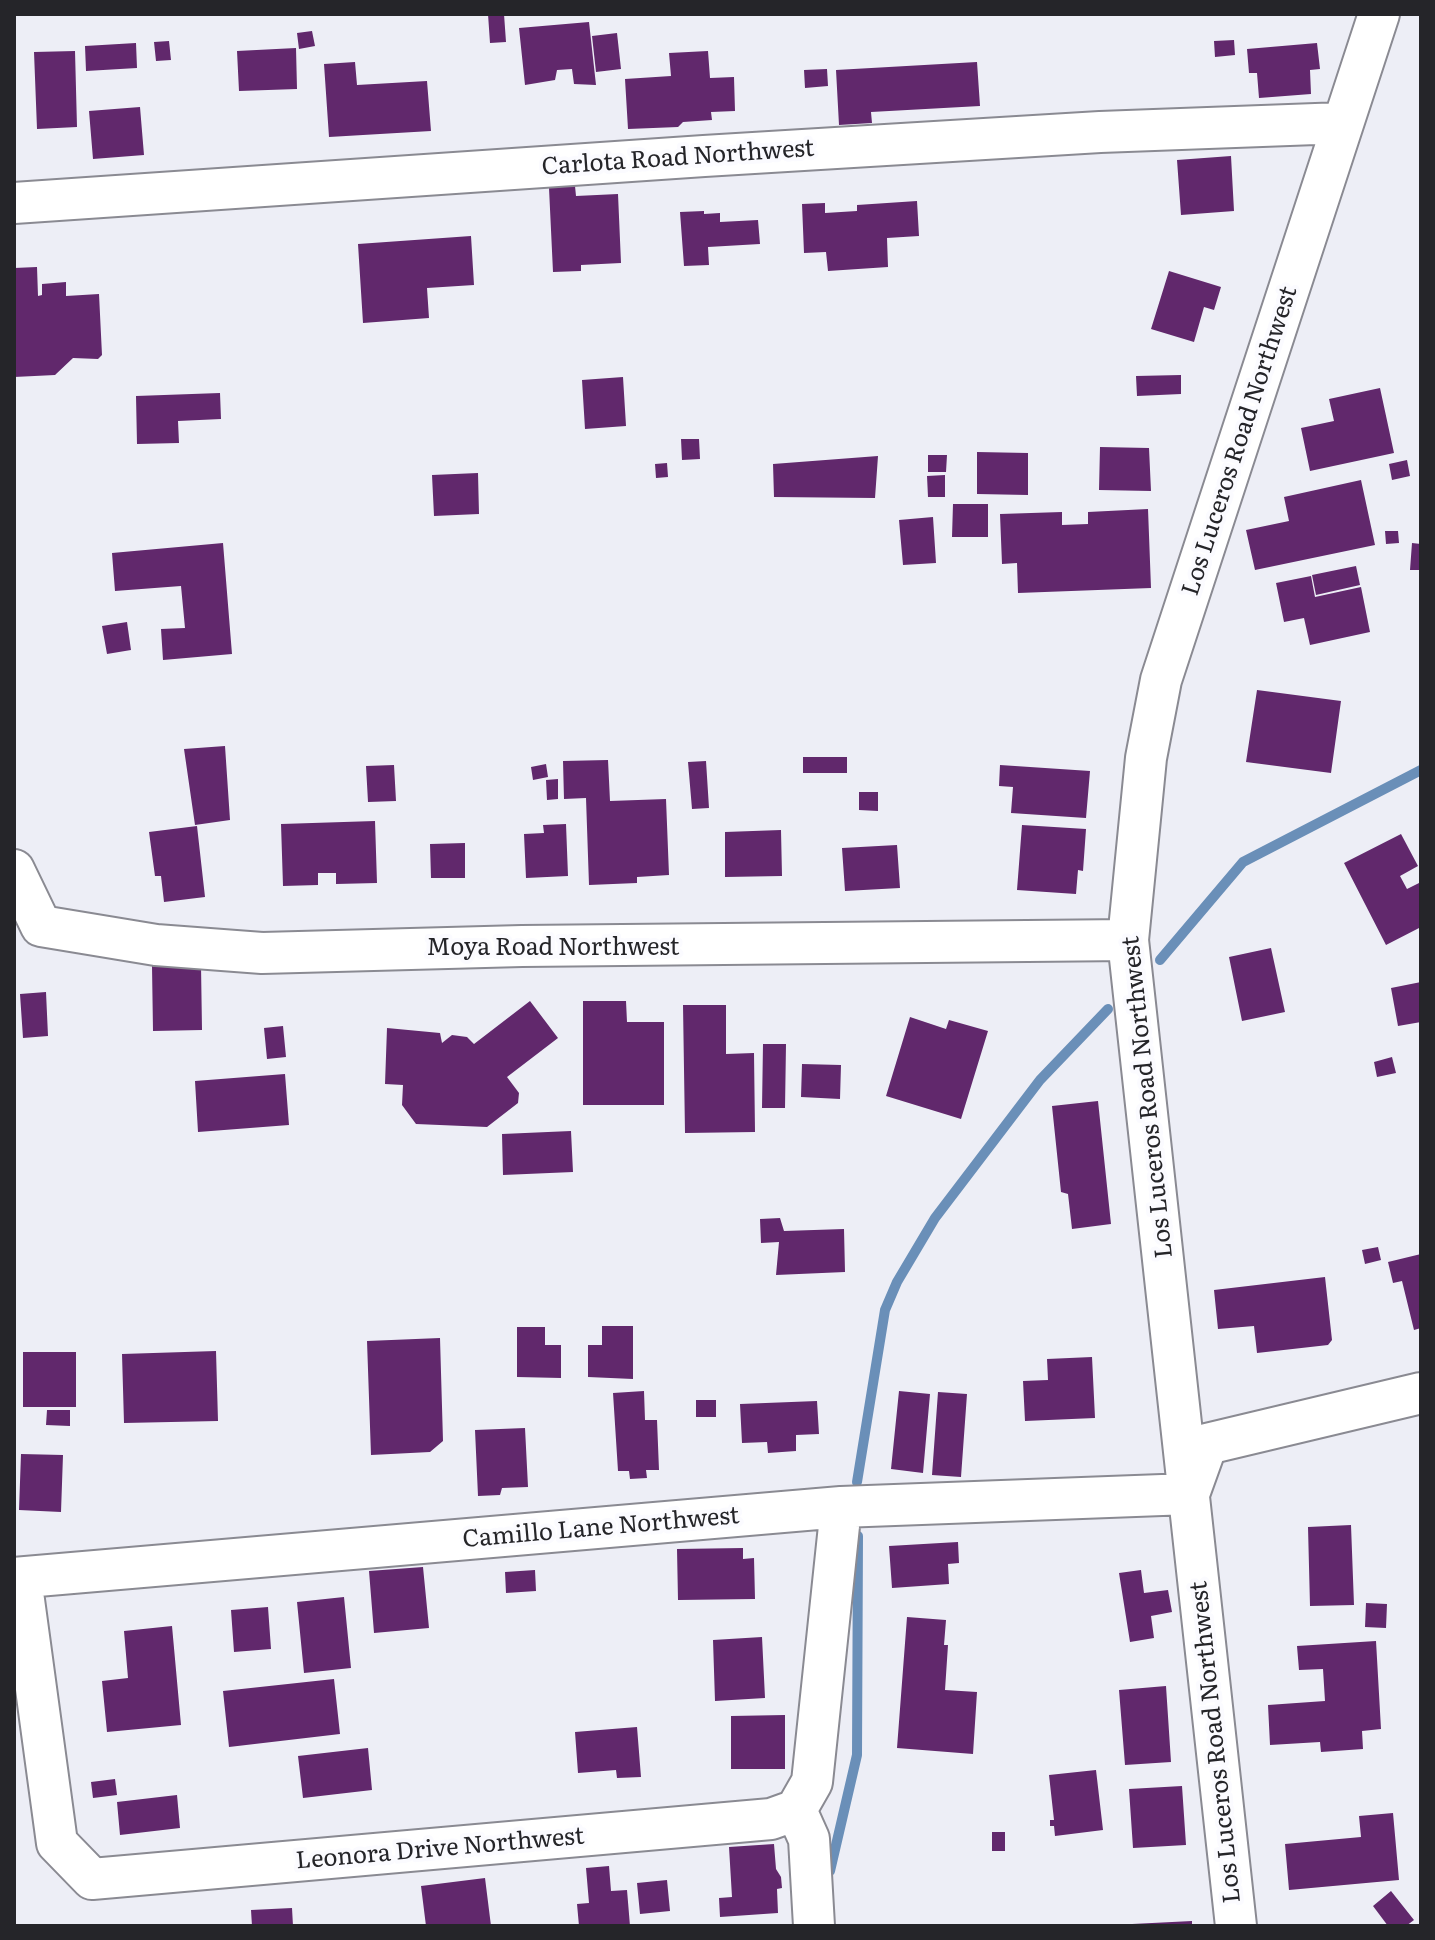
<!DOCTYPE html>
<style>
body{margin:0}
#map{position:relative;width:1435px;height:1940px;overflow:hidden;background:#edeef6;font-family:Literata,serif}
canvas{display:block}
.frame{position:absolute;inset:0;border:16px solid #252529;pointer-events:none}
</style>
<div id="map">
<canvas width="1435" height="1940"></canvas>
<div class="frame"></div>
</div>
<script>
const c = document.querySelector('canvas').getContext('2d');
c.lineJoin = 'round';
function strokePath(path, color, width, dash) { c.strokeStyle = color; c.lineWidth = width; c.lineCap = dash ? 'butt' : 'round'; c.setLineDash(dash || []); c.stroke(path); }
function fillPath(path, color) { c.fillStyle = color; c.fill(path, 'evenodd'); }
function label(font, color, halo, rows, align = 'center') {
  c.font = font + ' Literata,serif'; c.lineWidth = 8; c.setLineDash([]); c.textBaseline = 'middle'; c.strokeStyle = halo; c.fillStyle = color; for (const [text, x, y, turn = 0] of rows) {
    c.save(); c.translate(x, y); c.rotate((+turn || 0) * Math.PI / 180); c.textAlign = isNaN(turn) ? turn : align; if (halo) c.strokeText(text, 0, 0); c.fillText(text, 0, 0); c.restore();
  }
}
strokePath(new Path2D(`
 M1160,960L1243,862L1421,770
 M857,1482L885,1310L897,1282L935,1218L1040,1080L1108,1009
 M830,1871L857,1755L858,1536`), '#6a8fb8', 10);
fillPath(new Path2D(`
 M488,14H504L506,42L490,43Z
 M589,22L596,85L574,84L572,69L557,70L555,80L525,85L519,28Z
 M312,31L315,46L299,49L297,33Z
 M617,33L621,69L596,72L592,36Z
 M1234,40L1235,55L1215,57L1214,41Z
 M169,41L171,60L156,61L154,42Z
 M136,43L137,68L86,71L85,46Z
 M1317,43L1320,69L1310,70L1311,94L1259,98L1257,73H1249L1247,49Z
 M296,48L297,89L239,91L237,51Z
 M75,51L77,127L37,129L34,52Z
 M708,51L710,78L734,77L735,111L711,112L712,120L683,122L678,127L628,129L625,79L671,76L669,53Z
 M355,62L357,85L427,81L431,131L329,137L324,64Z
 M977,62L980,106L871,112L872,123L839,125L836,70Z
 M827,69L828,86L805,88L804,70Z
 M140,107L144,155L93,159L89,111Z
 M1231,156L1234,211L1181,215L1177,160Z
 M575,186L576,196L618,194L621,263L581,265V271L553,272L549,188Z
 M917,201L919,236L887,238L888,267L828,271L826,252L804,253L802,204L825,203V213L857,211V205Z
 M704,211V214L720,213V222L758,220L760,244L708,247L709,265L684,266L680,212Z
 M471,236L474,285L427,288L429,318L363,323L358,244Z
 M37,267L38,296L42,295V284L66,282V296L99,294L102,355L98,359L73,358L55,375L14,377V268Z
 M1169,271L1221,287L1214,310L1204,307L1194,342L1151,329Z
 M1181,375V394L1137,396L1136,376Z
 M623,377L626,426L585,429L582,380Z
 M1380,388L1394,453L1310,471L1301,428L1334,421L1329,399Z
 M220,393L221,419L178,421L179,443L137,444L136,396Z
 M681,439H699L700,459L682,460Z
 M1100,447L1149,448L1151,491L1099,490Z
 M977,452L1028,453V495L977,494Z
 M928,455H947L946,472H928Z
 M878,456L875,498L774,497L773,464Z
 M1407,460L1410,476L1392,480L1389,464Z
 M667,463L668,477L656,478L655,464Z
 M478,473L479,514L434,516L432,475Z
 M945,475V497H928L927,476Z
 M1361,480L1375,545L1255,570L1246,530L1289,521L1284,497Z
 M953,504H988V537H952Z
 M1148,509L1151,588L1018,593L1017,563L1002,564L1000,514L1062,512V525L1088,524V512Z
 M933,517L936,563L903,565L899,520Z
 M1385,531H1398L1399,543L1386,544Z
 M223,543L232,654L163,660L161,629L185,628L181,586L115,591L112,553Z
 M1412,543L1421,544V570H1410Z
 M1356,566L1360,585L1316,595L1312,575Z
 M1311,576L1315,597L1361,587L1370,632L1310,645L1304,618L1284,622L1276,583Z
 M127,622L131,650L107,654L102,626Z
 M1257,690L1341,701L1331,773L1246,762Z
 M225,746L230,820L195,825L184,749Z
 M803,757H847V773H803Z
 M608,760L610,801L666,799L669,875L637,877V883L589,885L586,798L564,799L563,761Z
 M706,761L709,808L692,809L688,762Z
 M546,764L548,777L533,780L531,767Z
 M394,765L396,801L368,802L366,766Z
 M1000,765L1090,771L1086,818L1011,813L1013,787L999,786Z
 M558,779V799L547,800L546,780Z
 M859,792H878V811L859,810Z
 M375,821L377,883L336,884V873H318V885L283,886L281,824Z
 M566,824L568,876L526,878L524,834L544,833L543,825Z
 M1022,825L1086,829L1083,871L1078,870L1076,894L1017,890Z
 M197,826L205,897L164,902L161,876H155L149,832Z
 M781,830L782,876L725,877V832Z
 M1401,834L1418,866L1400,876L1407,889L1421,882V927L1386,945L1344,863Z
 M465,843V878H431L430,844Z
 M897,845L900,888L845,891L842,848Z
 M1271,948L1285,1012L1242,1021L1229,957Z
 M201,965L202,1030L153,1031L152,966Z
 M1421,982V1022L1398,1026L1391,988Z
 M46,992L48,1036L23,1038L20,994Z
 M530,1001L558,1038L507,1077L519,1093L518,1103L487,1127L416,1124L402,1105L403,1085L385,1084L387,1028L440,1033L442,1043L452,1035L467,1037L474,1044Z
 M583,1001H626L627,1022H664V1105H583Z
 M683,1005H726V1054L754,1053L755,1132L685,1133Z
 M910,1017L946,1029L949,1020L988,1031L961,1119L886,1096Z
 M283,1026L286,1057L267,1059L264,1028Z
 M763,1044H786L785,1108H762Z
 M1392,1057L1396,1073L1377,1077L1374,1062Z
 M802,1064L841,1065L840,1099L801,1097Z
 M285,1074L289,1125L198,1132L195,1081Z
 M1098,1101L1111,1224L1072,1229L1068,1194L1061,1192L1052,1106Z
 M571,1131L573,1172L503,1175L502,1134Z
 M780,1218L784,1231L844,1229L845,1272L776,1275L779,1242L761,1243L760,1219Z
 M1378,1247L1381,1260L1365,1264L1362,1250Z
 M1421,1254V1328L1414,1330L1402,1281L1393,1283L1388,1262Z
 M1325,1277L1332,1340L1328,1345L1257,1353L1254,1326L1218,1329L1214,1290Z
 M602,1326H633V1379L588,1377V1345H602Z
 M517,1327H545V1345H561V1378L517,1377Z
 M440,1338L443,1441L430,1452L371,1455L367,1341Z
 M216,1351L218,1421L124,1423L122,1354Z
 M23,1352H76V1407H23Z
 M1092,1357L1095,1418L1025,1421L1023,1381L1048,1380L1047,1359Z
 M644,1391L645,1420H657L659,1470H646L647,1478L630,1479L629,1471H618L613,1393Z
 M899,1391L930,1394L923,1473L891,1469Z
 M938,1392L967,1394L961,1477L932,1475Z
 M696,1400H716V1417H696Z
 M817,1401L819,1434L796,1435V1451L768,1453L767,1442L742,1443L740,1404Z
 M47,1410H70V1426L46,1425Z
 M525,1428L528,1487L502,1488L500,1495L478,1496L475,1430Z
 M21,1454L63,1455L61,1512L19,1510Z
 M1351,1525L1354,1605L1310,1606L1308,1527Z
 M958,1542L959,1563L948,1564L949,1584L892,1588L889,1546Z
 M743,1548V1559L754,1558L755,1599L678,1600L677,1549Z
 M423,1567L429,1628L374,1633L369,1571Z
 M535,1570L536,1591L506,1593L505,1572Z
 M1141,1570L1144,1593L1168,1590L1172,1612L1151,1616L1154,1638L1130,1642L1119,1573Z
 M344,1597L351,1668L304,1673L297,1602Z
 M1366,1603L1387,1604L1386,1628L1365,1627Z
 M268,1607L271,1649L234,1652L231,1610Z
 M907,1617L946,1620L944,1645H948L945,1690L977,1692L973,1754L897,1748Z
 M172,1626L181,1725L107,1732L102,1681L128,1678L124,1631Z
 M762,1637L765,1698L715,1701L713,1640Z
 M1376,1641L1381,1729L1362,1731L1363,1749L1321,1752L1320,1742L1270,1745L1268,1705L1325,1701L1323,1669L1299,1670L1297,1646Z
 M334,1679L340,1734L229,1747L223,1691Z
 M1166,1686L1171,1762L1125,1765L1119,1690Z
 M785,1715V1769H731V1716Z
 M637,1727L641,1777L617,1778L616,1770L578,1773L575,1732Z
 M368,1748L372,1790L303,1798L298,1756Z
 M1096,1770L1103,1830L1055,1836L1054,1826H1050V1820H1054L1049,1775Z
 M115,1779L117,1795L93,1798L91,1782Z
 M1182,1786L1186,1845L1133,1848L1129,1789Z
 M177,1795L180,1828L120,1835L117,1802Z
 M1393,1813L1399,1880L1289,1890L1285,1844L1361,1837L1359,1816Z
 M992,1832H1005V1851H992Z
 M774,1844L776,1869L781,1877L782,1888L777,1889L778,1913L720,1917L719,1898L732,1897L729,1847Z
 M609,1866L611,1891L627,1890L630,1926H579L577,1904L589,1903L586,1868Z
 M485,1878L491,1926H426L421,1886Z
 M667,1880L670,1911L640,1914L637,1883Z
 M1391,1891L1414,1920L1406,1926H1388L1373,1906Z
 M292,1908L293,1926H252L251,1910Z
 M1192,1921V1926H1133L1132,1924Z`), '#61286c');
const minor = new Path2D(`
 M14,203L704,156L1100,132L1343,123
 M14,870L41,926L156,945L262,953L522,946L1128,940
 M14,1578L841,1507L1189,1494L1207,1444L1421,1393
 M21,1578L57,1843L92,1879L771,1819L796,1810L812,1782L841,1507
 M796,1810L809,1839L814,1926
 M1236,1926L1128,940L1146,758L1161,680L1379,14`);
strokePath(minor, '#8a8a92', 44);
strokePath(minor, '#fff', 40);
label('24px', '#252529', '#fbfbff', [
 ["Carlota Road Northwest",678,158,-4],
 ["Los Luceros Road Northwest",1240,441,-72],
 ["Moya Road Northwest",553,948],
 ["Los Luceros Road Northwest",1148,1097,-96],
 ["Camillo Lane Northwest",601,1528,-5],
 ["Los Luceros Road Northwest",1216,1742,-96],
 ["Leonora Drive Northwest",440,1849,-5]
]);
</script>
